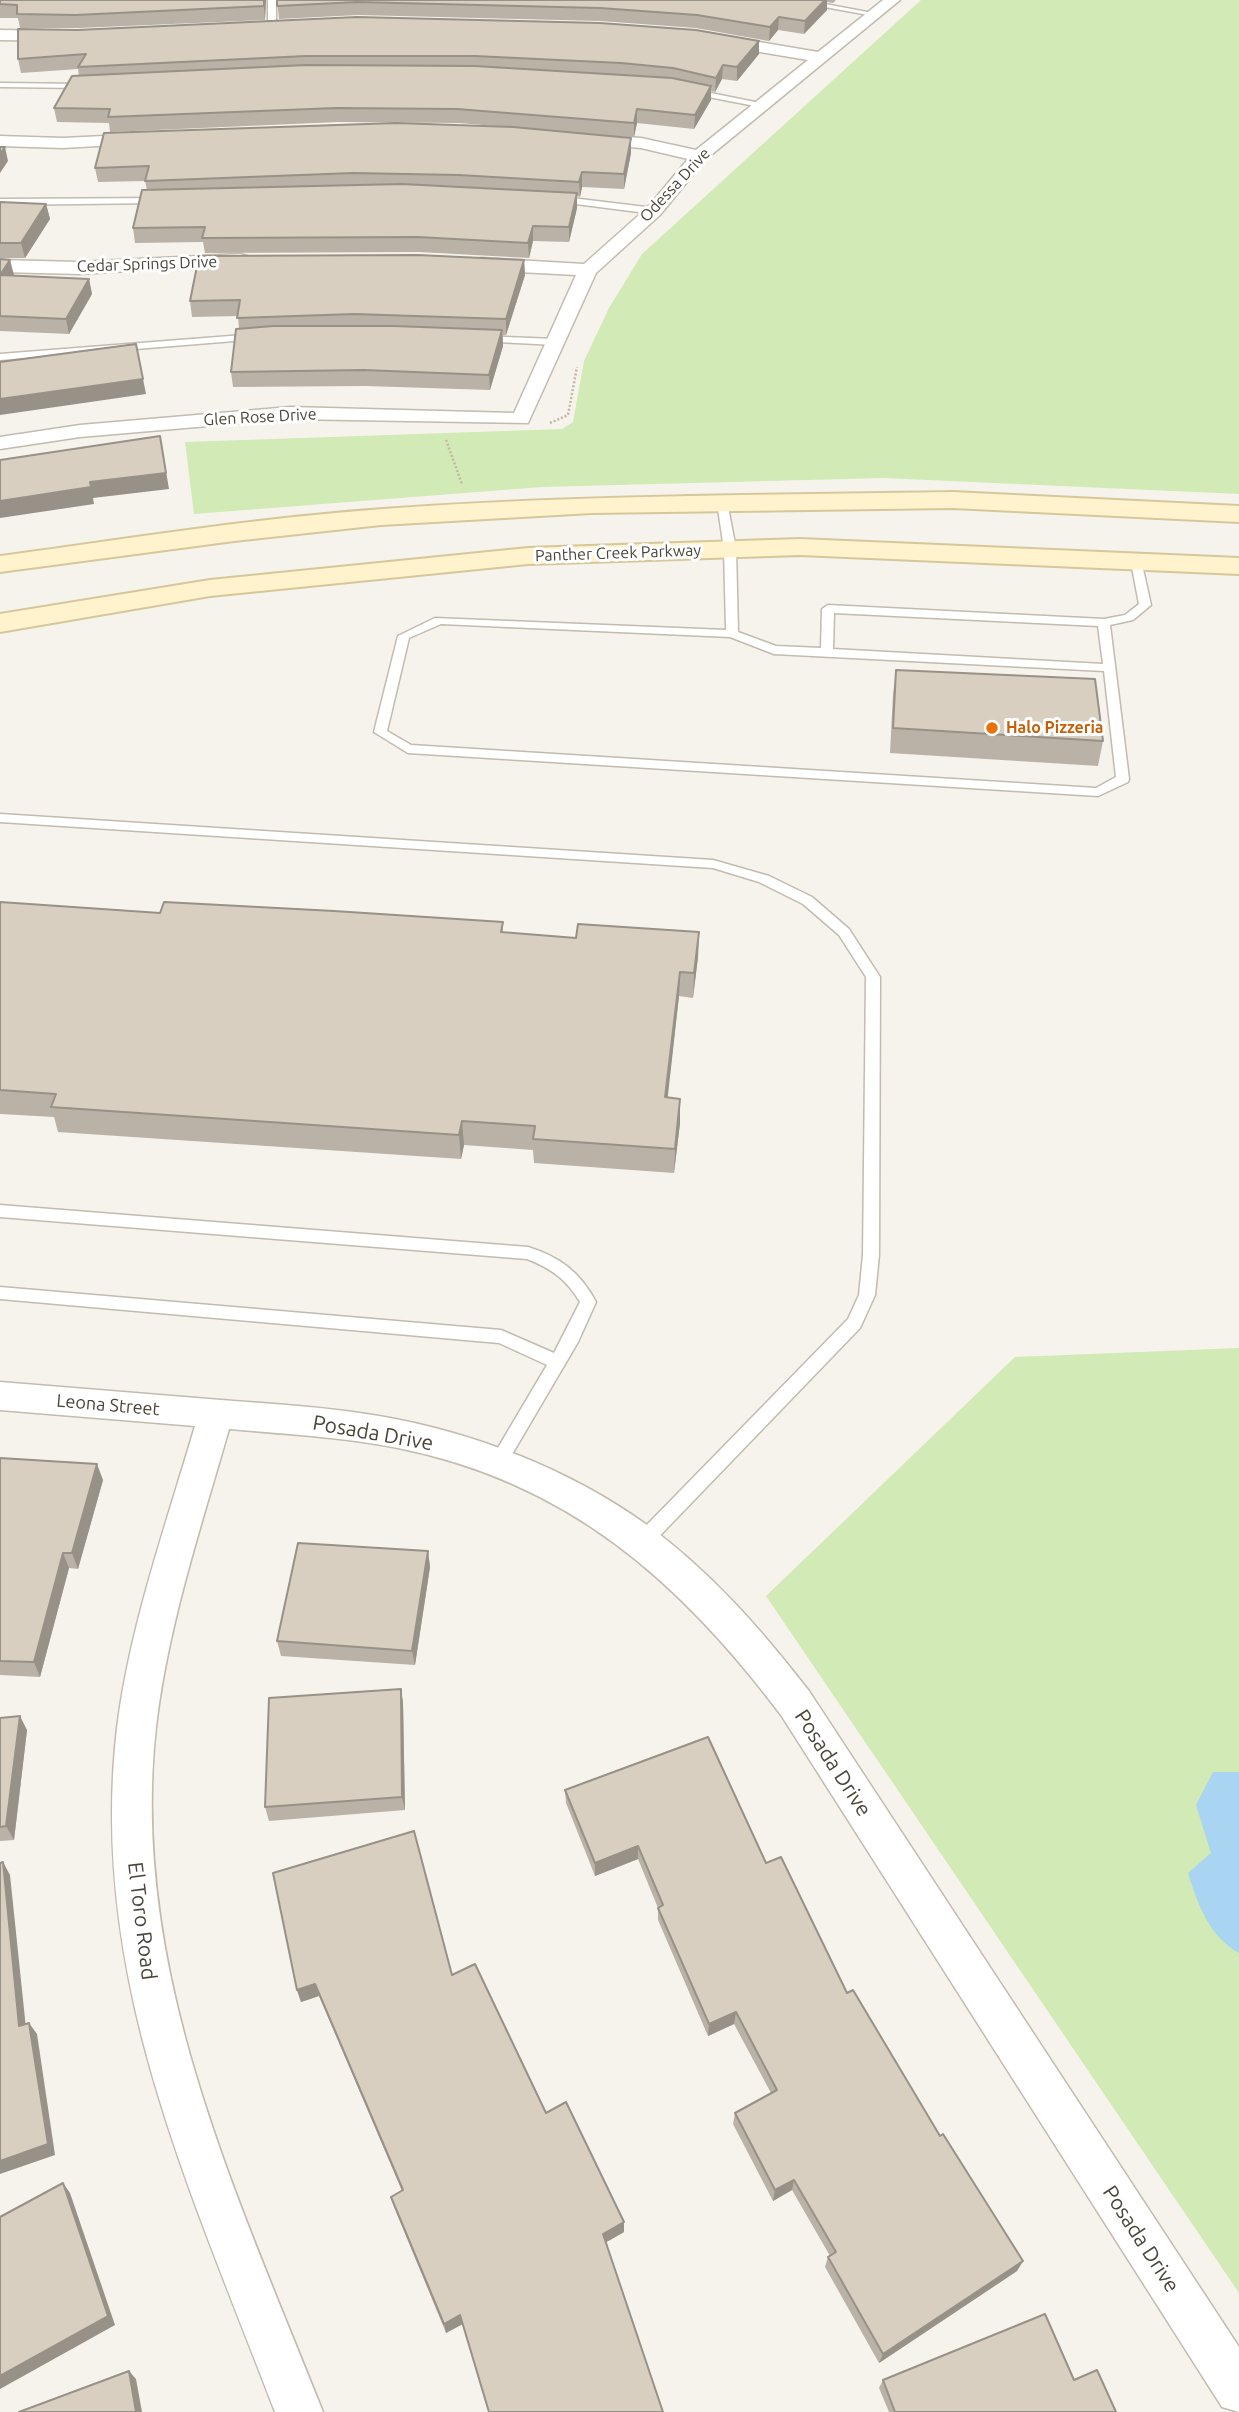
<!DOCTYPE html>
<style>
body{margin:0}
canvas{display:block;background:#f6f3ec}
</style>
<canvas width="1239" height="2412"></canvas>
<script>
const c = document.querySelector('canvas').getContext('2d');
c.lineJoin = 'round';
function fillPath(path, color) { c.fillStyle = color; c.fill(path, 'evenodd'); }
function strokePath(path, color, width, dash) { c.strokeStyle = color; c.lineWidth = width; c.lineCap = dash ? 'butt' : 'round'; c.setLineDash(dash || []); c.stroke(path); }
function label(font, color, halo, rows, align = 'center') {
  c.font = font + ' Ubuntu,sans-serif'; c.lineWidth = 6; c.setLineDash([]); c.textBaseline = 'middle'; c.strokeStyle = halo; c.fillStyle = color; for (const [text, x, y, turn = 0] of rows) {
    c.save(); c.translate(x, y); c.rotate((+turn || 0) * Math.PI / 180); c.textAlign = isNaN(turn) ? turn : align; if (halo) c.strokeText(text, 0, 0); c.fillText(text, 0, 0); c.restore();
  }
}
fillPath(new Path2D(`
 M921,0H1239V494L883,478L542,487L194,514L185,442L562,429L573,422L584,361L609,308L642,254Z
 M1239,1348V2293L766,1596L1015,1357Z`), '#d2eab5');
fillPath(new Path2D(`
 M1213,1772H1239V1953C1209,1936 1198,1905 1188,1873L1211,1853L1196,1805Z`), '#a9d4f2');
const service = new Path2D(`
 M268,0H276V25L272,27L268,25Z
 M786,0H804L878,14L874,16Z
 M0,83L85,84L89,86L85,88L0,87Z
 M691,89L760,103L764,105L760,107L688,93Z
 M555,196L654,208L658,211L654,214L552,201V197Z
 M162,198L163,200L159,203L0,205V199Z
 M256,334L261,337L259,339L0,360V354Z
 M481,336L555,339L560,342L555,345L478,341L476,339Z
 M722,499L727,502L736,549L738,632L776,646L821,648L822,609L828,605L1104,619L1125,615L1139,604L1131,562L1141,560L1151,605L1133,620L1110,625L1129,779L1128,782L1098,796L408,753L374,732L398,636L435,618L726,630L724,549L717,502ZM834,613L1098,626L1103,664L833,649ZM441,624L730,637L774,654L1104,671L1116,777L1096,788L411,745L387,731L409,638Z
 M0,814L713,860L769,876L812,897L849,929L880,977L879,1255L875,1295L860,1328L648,1548L642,1550L636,1548L633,1542L636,1536L848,1319L859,1295L863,1255L866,977L839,935L803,904L759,882L713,868L0,822Z
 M0,1205L528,1247C560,1257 580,1272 596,1302L578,1342L504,1468L498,1470L492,1468L489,1463L547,1365L499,1343L0,1299V1287L501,1330L554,1353L580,1302C567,1280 551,1268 527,1259L0,1217Z`);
const minor = new Path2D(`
 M883,0H900L705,160L660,215L596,273L528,423L290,419L80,437L0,449V437L80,425L290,407L514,413L576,275L481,270L472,264L481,258L584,264L648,207L688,159L641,148L589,143L583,142L581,138L583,134L641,138L696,150L808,60L718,45L712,43L710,40L712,37L718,35L818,52Z
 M0,30L62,31L70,36L62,41L0,40Z
 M145,134L151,135L153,139L151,143L63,148L0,146V136L63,138Z
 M240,254L247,256L249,260L247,264L79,274L0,272V260L79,262Z
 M0,1382C74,1388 148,1394 221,1400C274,1404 327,1407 379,1416C473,1432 569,1469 647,1525C710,1571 761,1629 809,1691L1239,2347V2412L1222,2407L781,1715C680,1581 568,1482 398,1448C342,1437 285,1434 229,1429C201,1527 168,1625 156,1727C129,1969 236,2192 323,2412H275C190,2188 88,1975 117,1728C130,1625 166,1525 195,1426L0,1410Z`);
const secondary = new Path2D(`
 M953,492L1239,506V522L953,508L592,513L381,525L234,541L0,572V556C127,539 255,518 383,509C573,495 763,495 953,492Z
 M800,539L1239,558V574L800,555L528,564L210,596L0,632V614L210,580L528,548Z`);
strokePath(service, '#c2bbae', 3);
strokePath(minor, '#c2bbae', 3);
strokePath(secondary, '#d6c79b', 4);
strokePath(new Path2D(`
 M550,423L568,415L577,367
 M446,440L462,484`), '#c4b79f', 2.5, [2, 2]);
fillPath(service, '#fff');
fillPath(minor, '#fff');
fillPath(secondary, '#fff3cd');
fillPath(new Path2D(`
 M0,0H266L265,20L79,28H20L18,18H0Z
 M277,0H836L833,3L827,2V10L804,34L778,30L769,41L696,28L600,21L358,15L279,19Z
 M18,29L759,54L737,81L722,79L715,92L711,91V100L694,129L637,123L634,137L573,133L631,153L624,189L582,187L580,197L577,196V208L569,242L533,241L529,258L419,252L205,253L203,242L135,243L133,228L147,190L145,181L98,182L95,168L496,126L458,123L338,122L110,132L109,123L57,122L54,108L79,76L78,69L21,73L18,59Z
 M0,202L46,204L50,219L25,258H0Z
 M0,259L10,260L13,276L89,279L92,294L69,334L0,331Z
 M524,260L525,275L506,335H503V346L490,390L365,386L233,387L231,372L239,329L238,316L192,317L190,301Z
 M896,670L1103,741L1098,766L890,753L893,694Z
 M0,902L160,913L503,922V933L576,938L699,932L698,957L693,998L679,996L667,1098L680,1123L674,1173L534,1163L533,1150L464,1145L461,1159L58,1132L54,1117L0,1114Z
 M0,1458L103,1480L78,1569L69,1568L40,1677L0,1675Z
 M428,1551L430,1567L415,1665L281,1656L277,1641Z
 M401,1689L403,1703L405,1810L269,1821L265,1807Z
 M0,1718L27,1730L14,1840L0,1841Z
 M565,1790L766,1863L847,1993L940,2136L1023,2261L1017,2271L879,2363L825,2267L828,2257L830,2256L792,2190L773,2201L733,2124L735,2113L771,2093L734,2024L708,2036L658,1920V1908L638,1859L595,1876L566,1803Z
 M452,1975L546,2113L624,2232L446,2333L394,2207L391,2197L402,2191L319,1996L301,2002L297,1990Z
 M883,2380H1074L1116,2412H889L879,2388Z`), '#bab2a6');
fillPath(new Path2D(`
 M264,0H266L265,20L264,6Z
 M825,0H827V10L804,34L805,21Z
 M779,17L778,30L769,41L770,27Z
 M759,41V54L737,81V67Z
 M723,65L722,79L715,92L716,78Z
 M711,86V100L694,129L695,115Z
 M637,109V123L634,137V123Z
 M631,138V153L624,189V174Z
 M5,147L8,161L0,173V154Z
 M582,172V187L580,197L579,182Z
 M577,193V208L569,242V227Z
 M46,204L50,219L25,258L21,243Z
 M533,226V241L529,258L528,243Z
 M10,260L14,275L4,291L0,275Z
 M524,260L525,275L506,335V319Z
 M89,279L92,294L69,334L66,319Z
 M502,330L503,346L490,390L489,375Z
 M143,379L146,394L0,415V399Z
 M160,436L169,489L93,498L94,504L0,518V501L90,482Z
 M699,932L698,957L693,998L694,973Z
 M680,972L679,996L665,1122V1097Z
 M680,1099V1123L674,1173L675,1149Z
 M462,1121L464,1145L461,1159L459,1135Z
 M97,1464L103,1480L78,1569L72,1553Z
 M428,1551L430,1567L415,1665L412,1651Z
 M63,1553L69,1568L40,1677L34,1662Z
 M401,1689L403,1703L405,1810L402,1797Z
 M20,1716L27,1730L14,1840L6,1826Z
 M638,1846V1859L595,1876V1863Z
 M3,1862L10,1875L27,2038L19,2026Z
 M315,1984L319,1996L301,2002L297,1990Z
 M736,2012L734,2024L708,2036L709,2024Z
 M29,2023L37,2034L55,2155L0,2174V2161Z
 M794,2180L792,2190L773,2201L775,2190Z
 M63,2183L70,2193L115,2325L0,2389V2376Z
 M624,2222V2232L603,2244V2234Z
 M1023,2261L1017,2271L879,2363L883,2354Z
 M460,2315L463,2324L446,2333L444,2324Z
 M129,2371L136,2379L142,2412H136Z`), '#979187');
const building = new Path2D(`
 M0,0H264V6L76,15L17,14V5L0,4Z
 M277,0H825L805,21L779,17L770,27L697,15L600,8L357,2L277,6Z
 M357,17L600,23L696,30L759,41L737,67L723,65L716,78L673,68L621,63L475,56H306L78,67L86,54L18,59V29L77,30Z
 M306,65L475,66L672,78L711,86L695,115L637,109L634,123L457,109L336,108L108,117L110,109L54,108L72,76Z
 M396,123L513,127L631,138L624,174L582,172L579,182L459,175L353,173L145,181L149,166L95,168L104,133Z
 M0,147H5L0,154Z
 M402,184L577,193L569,227L533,226L528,243L418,237L202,238L205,227L133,228L142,190Z
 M0,202L46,204L21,243H0Z
 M418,255L524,260L506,319L354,314L237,318L240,300L190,301L199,256Z
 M0,259L10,260L0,275L89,279L66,319L0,316Z
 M273,326H394L502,330L489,375L364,370L231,372L236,329Z
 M136,344L143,379L0,399V362Z
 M160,436L166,473L90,482L91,487L0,501V460Z
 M896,670L1095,679L1103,741L893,728Z
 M0,902L160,913L164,902L334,911L503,922L501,932L576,938L578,924L699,932L694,973L680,972L665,1097L680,1099L675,1149L533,1139L535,1126L462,1121L459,1135L51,1107L56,1094L0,1090Z
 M0,1458L97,1464L72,1553H63L34,1662L0,1661Z
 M298,1543L428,1551L412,1651L277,1641Z
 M401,1689L402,1797L265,1807L269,1698Z
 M20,1716L6,1826L0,1827V1718Z
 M708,1737L766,1863L781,1857L847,1993L853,1990L940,2136L943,2134L1023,2261L883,2354L828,2257L836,2252L794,2180L775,2190L735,2113L777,2090L736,2012L709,2024L658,1908L663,1905L638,1846L595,1863L565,1790Z
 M414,1831L452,1975L475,1964L546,2113L566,2102L624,2222L603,2234L663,2412H489L460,2315L444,2324L391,2197L403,2190L315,1984L297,1990L273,1873Z
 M3,1862L19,2026L29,2023L48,2144L0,2161V1863Z
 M63,2183L108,2316L0,2376V2217Z
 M1045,2314L1074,2380L1097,2370L1116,2412H895L883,2380Z
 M129,2371L136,2412H19Z`);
fillPath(building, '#d8cfc1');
strokePath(building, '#979187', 2);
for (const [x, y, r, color] of [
 [992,728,7,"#e8710a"]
]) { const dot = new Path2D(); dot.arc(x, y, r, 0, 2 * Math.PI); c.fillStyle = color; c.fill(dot); strokePath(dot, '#fff', 2.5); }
label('16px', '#4b4439', '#fff', [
 ["Odessa Drive",675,185,-47],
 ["Cedar Springs Drive",147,264,-2],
 ["Glen Rose Drive",260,417,-3],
 ["Panther Creek Parkway",618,553,-2]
]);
label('bold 16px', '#c56008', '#fff', [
 ["Halo Pizzeria",1006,728]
], 'left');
label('18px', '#4b4439', '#fff', [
 ["Leona Street",108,1405,5]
]);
label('21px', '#4b4439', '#fff', [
 ["Posada Drive",373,1433,10],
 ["Posada Drive",833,1763,57],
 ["El Toro Road",142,1921,83],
 ["Posada Drive",1141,2239,57]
]);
</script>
